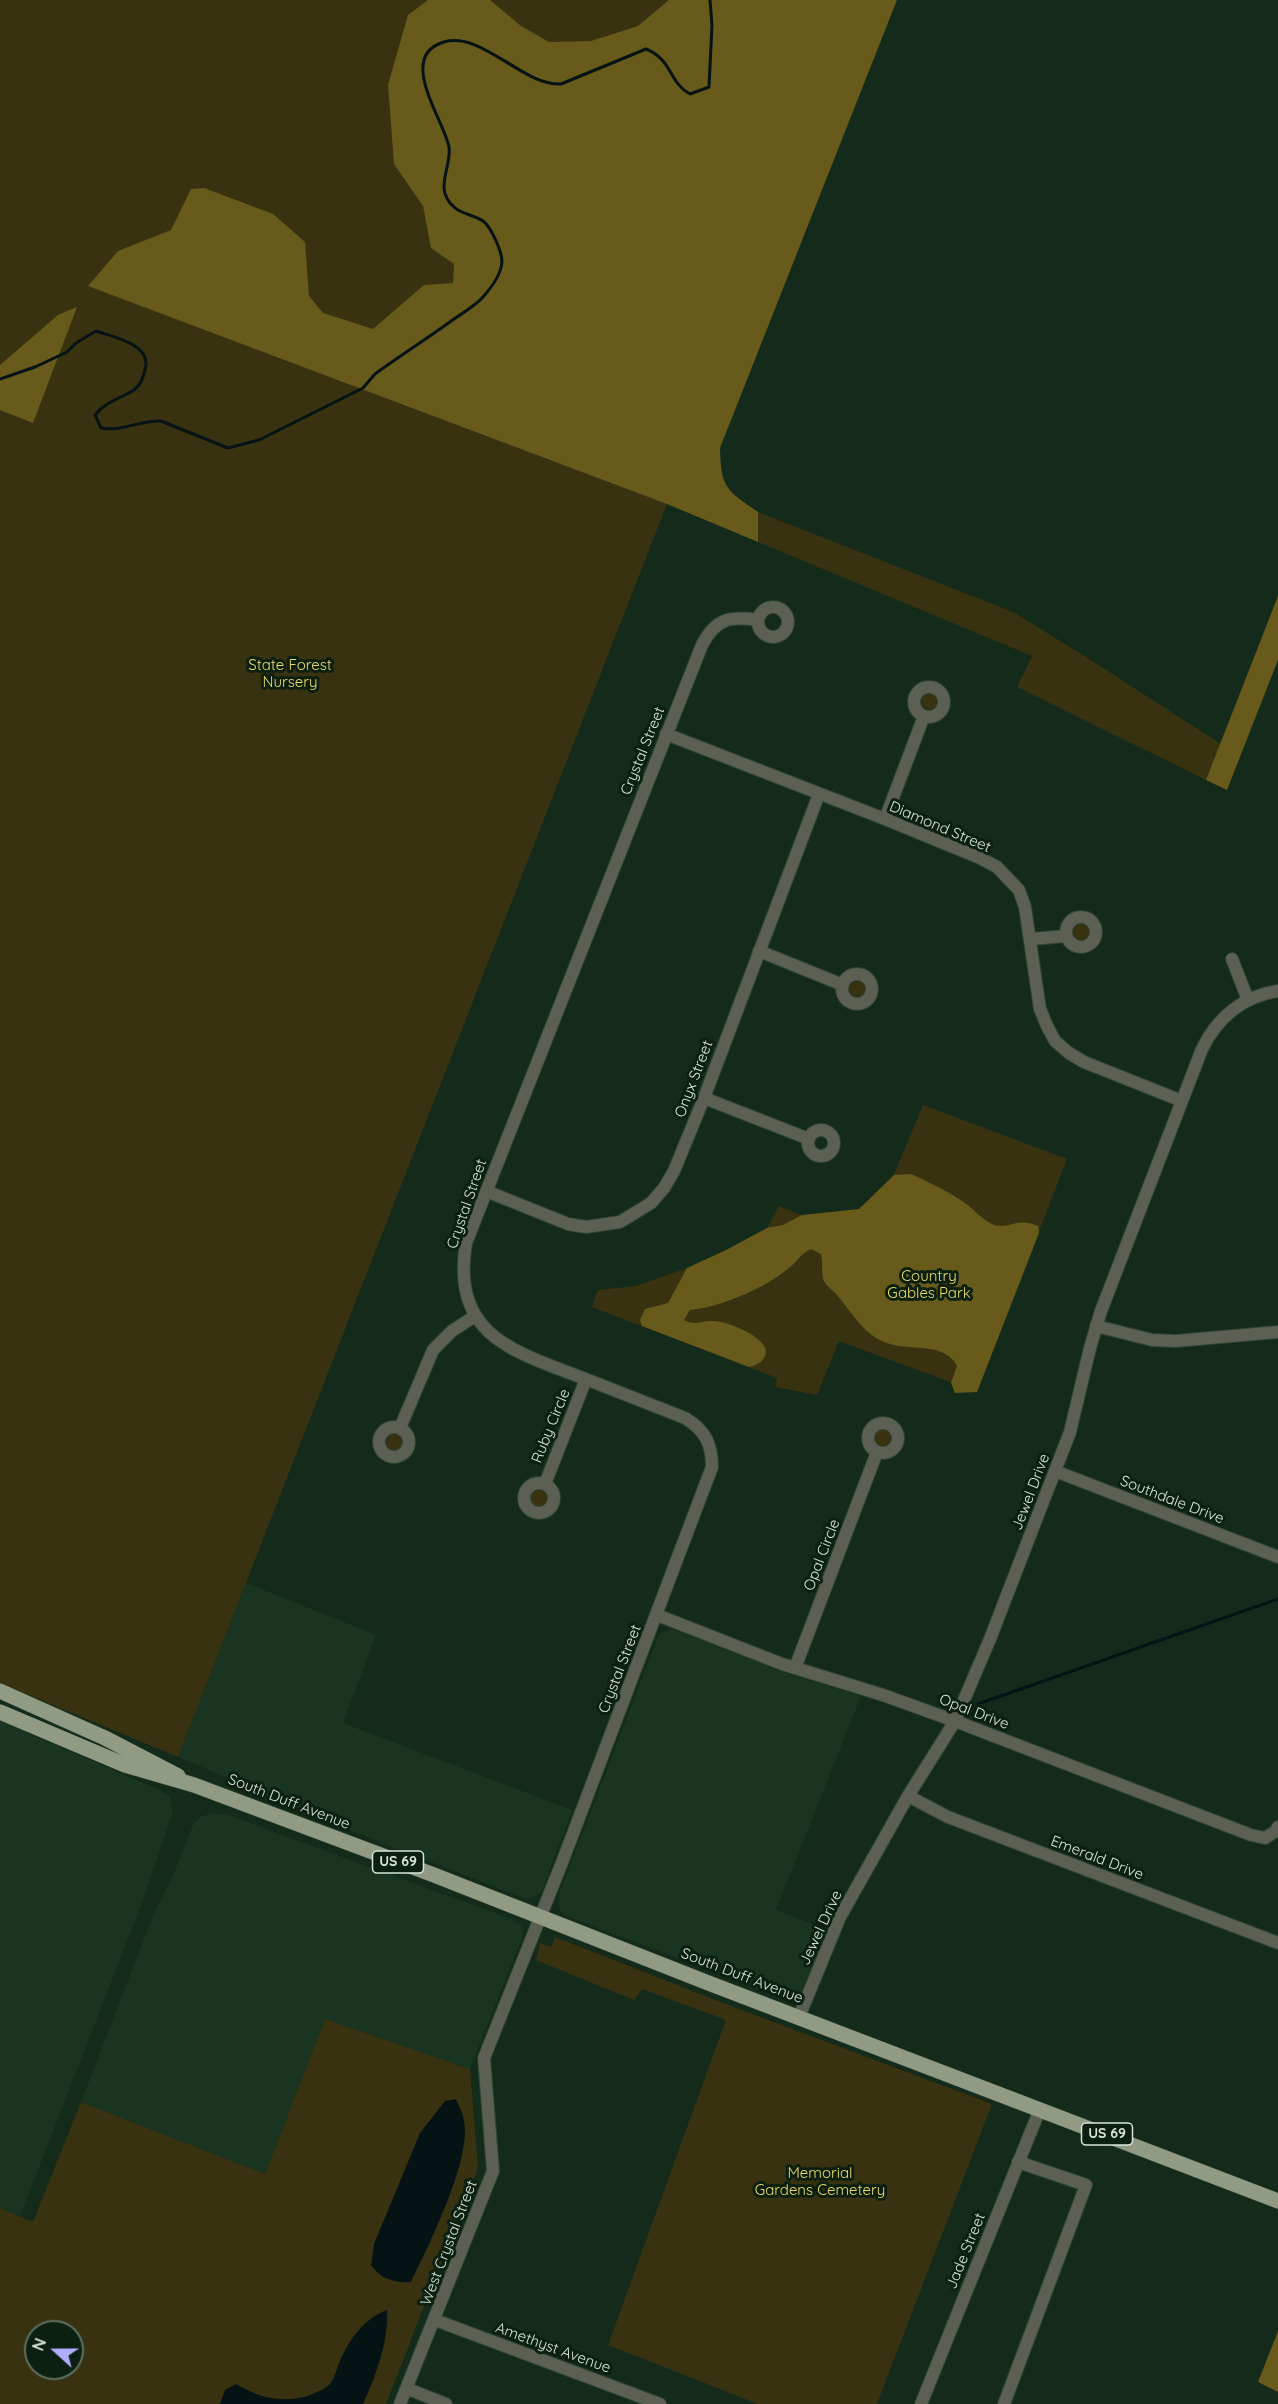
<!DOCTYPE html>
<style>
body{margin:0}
#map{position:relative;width:1278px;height:2404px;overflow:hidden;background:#142a1a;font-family:Quicksand,sans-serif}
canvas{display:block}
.north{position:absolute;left:24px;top:2320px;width:60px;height:60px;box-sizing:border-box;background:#0b2011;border:2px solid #5d6f62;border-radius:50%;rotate:291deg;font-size:16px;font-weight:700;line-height:24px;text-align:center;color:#d8e5db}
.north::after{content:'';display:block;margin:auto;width:21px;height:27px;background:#b1adfa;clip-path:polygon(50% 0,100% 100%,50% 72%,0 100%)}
</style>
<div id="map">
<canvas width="1278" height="2404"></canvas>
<div class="north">N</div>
</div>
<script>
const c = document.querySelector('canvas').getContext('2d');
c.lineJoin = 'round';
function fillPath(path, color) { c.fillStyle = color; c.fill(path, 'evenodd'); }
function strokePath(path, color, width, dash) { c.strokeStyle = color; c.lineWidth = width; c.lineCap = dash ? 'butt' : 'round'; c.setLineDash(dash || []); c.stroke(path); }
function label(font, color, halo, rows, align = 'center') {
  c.font = font + ' Quicksand,sans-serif'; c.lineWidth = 6; c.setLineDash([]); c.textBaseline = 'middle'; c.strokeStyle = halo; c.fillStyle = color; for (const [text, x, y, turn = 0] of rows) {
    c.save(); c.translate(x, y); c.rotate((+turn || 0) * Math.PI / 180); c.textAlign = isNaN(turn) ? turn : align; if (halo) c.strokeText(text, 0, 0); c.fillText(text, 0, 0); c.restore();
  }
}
fillPath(new Path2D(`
 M246,1583L376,1635L343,1723L572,1810L542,1891L537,1895L526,1899L372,1839L178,1757Z
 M672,1629L785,1673L861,1696L776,1910L828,1930L801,1993L795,2000L780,1997L564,1915L560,1910L559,1894L656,1642L660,1633Z
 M0,1721L160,1790L170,1797L173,1812L142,1903L20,2216L0,2208Z
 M212,1813L228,1815L514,1920L522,1926L523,1931L522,1938L470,2069L325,2019L265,2174L81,2102L154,1913L172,1878L193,1825L200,1817Z`), '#193521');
fillPath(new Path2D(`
 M0,0H710L838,43L667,504L178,1757L0,1683Z
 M758,512L1013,612L1083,655L1221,744L1206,780L1017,687L1032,656L758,542Z
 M921 701a9 9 0 1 1 18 0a9 9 0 1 1-18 0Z
 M1072 933a9 9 0 1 1 18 0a9 9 0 1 1-18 0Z
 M849 990a9 9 0 1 1 18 0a9 9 0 1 1-18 0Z
 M923,1105L1067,1159L977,1392L839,1341L817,1395L776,1387L777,1378L592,1307L598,1290L636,1286L687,1268L709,1291L750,1260L779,1206L829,1226L875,1220Z
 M874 1438a9 9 0 1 1 18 0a9 9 0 1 1-18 0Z
 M386 1442a9 9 0 1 1 18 0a9 9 0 1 1-18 0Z
 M530 1498a9 9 0 1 1 18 0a9 9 0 1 1-18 0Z
 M555,1937L731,2006L992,2104L877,2404H758L608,2345L726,2020L642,1989L634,2000L536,1960L540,1943L551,1947Z
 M325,2019L470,2069L478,2168L386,2404H0V2208L33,2222L81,2102L265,2174ZM36,2332H72V2368H36Z`), '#393210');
fillPath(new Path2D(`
 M428,0H490L521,26L549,42L591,41L638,26L669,0H897L720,448C721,488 726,490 758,512V542L667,504L88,286L118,251L171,230L191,189L204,188L273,214L305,242L309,296L323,313L373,329L424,285L453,283L454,264L431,248L423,206L394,164L388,85L408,15Z
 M77,307L33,423L0,410V365L58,315Z
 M1278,596V660L1227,790L1206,780Z
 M911,1174C928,1182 946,1190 962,1201C973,1208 980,1218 992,1224C1008,1231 1017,1216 1038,1226L1039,1233L977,1392L955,1393L951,1383L957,1366C945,1342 913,1351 890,1344C865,1337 853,1314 837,1295C833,1290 827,1287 824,1281C821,1274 823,1263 821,1254L811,1249C801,1253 798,1261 790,1267C766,1288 721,1307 690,1310L684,1320C695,1326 700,1321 712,1321C725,1320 768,1337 766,1353C764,1362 757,1365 749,1367L642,1326L640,1320L645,1309L668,1303L687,1268L726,1250L767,1228L783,1225L802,1215L859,1209L894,1175Z
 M1278,2331V2392L1258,2382Z`), '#675a1b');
fillPath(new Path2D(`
 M456,2099C459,2106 463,2113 464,2121C472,2159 428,2247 411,2282C394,2283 380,2279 371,2265L374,2244L420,2133L445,2101Z
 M387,2310C389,2340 376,2376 363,2404H220L225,2390L236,2384C259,2398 284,2404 310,2395C317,2392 325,2389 330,2384C334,2379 337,2369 339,2363C349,2340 363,2319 387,2310Z`), '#051315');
strokePath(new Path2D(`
 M0,379L35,367L67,352L76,343L96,331C113,337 153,344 145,370C143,377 141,385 134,390C121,398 105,402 95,415L101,428C122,432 140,420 161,421L228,448L259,440L363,388L375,374C401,355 428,338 454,319C464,312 475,306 483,297C491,288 501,274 502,262C502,251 491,227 483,221C474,215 461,214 454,207C433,189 452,167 449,147C444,120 396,56 444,42C482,31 523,86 561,84L646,49C673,60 668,82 690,94L709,87L712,25L710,0
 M978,1704L1278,1599`), '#051315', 3);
const minor = new Path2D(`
 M758 622a15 15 0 1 1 30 0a15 15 0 1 1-30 0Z
 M914 702a15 15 0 1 1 30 0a15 15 0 1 1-30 0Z
 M666,734L885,819L980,858L997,867L1019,890L1025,907L1040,1009L1047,1026L1055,1041L1069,1053L1084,1062L1182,1101
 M885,819L924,716
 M1066 932a15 15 0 1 1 30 0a15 15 0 1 1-30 0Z
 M1031,939L1066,936
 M759,951L843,985
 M1232,959L1248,1000
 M842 989a15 15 0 1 1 30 0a15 15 0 1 1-30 0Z
 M704,1098L809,1139
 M808 1143a13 13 0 1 1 26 0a13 13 0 1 1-26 0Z
 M486,1191L568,1224L586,1227L620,1222L651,1203L664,1188L674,1171L704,1098L819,794
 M1096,1326L1152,1340L1176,1341L1278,1332
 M868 1438a15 15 0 1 1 30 0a15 15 0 1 1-30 0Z
 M379 1442a15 15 0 1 1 30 0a15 15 0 1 1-30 0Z
 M400,1428L433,1350L452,1331L475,1316
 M1055,1471L1278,1557
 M524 1498a15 15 0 1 1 30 0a15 15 0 1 1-30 0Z
 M545,1484L586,1379
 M657,1615L782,1664L883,1695L955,1721L1251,1835L1265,1838L1276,1831L1278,1827
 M795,1668L877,1452
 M908,1796L948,1817L1278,1943
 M799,2017L840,1917L908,1796L955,1721L990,1639L1070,1432L1090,1348L1101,1311L1202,1049C1217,1018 1243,996 1278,991
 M435,2320L660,2404
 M408,2389L446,2404
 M400,2404L493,2171L484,2058L563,1860L712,1467C712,1444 705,1430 685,1418C651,1405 617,1391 583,1378C512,1351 451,1335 466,1243L702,645C716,618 730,616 758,620
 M921,2404L1040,2109
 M1004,2404L1086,2185L1018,2162`);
const primary = new Path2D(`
 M0,1691L105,1738L178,1776
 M0,1712L125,1765L194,1785L434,1875L711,1984L1278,2201`);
strokePath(minor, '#2f4435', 14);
strokePath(primary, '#2f4435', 16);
strokePath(minor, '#5b5f54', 12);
strokePath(primary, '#919a83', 15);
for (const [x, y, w] of [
 [398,1862,51],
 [1107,2134,51]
]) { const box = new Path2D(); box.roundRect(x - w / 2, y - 11, w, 22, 4.5); c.fillStyle = '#0b2011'; c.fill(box); strokePath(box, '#d8e5db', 1.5); }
label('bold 14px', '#d8e5db', null, [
 ["US 69",398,1862],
 ["US 69",1107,2134]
]);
label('15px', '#f1da6b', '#0b2011', [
 ["State Forest",290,665],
 ["Nursery",290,682],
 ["Country",929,1276],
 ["Gables Park",929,1293],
 ["Memorial",820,2173],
 ["Gardens Cemetery",820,2190]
]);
label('15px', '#d8e5db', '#0b2011', [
 ["Crystal Street",643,751,-68],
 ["Diamond Street",940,827,23],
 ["Onyx Street",694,1079,-69],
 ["Crystal Street",467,1204,-71],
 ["Ruby Circle",551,1426,-68],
 ["Jewel Drive",1031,1492,-69],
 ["Southdale Drive",1172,1500,21],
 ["Opal Circle",822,1555,-69],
 ["Crystal Street",620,1669,-69],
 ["Opal Drive",974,1712,21],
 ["South Duff Avenue",289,1802,21],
 ["Emerald Drive",1097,1858,21],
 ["Jewel Drive",821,1928,-65],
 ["South Duff Avenue",742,1976,21],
 ["West Crystal Street",449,2243,-69],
 ["Jade Street",966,2251,-68],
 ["Amethyst Avenue",553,2348,20]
]);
</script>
